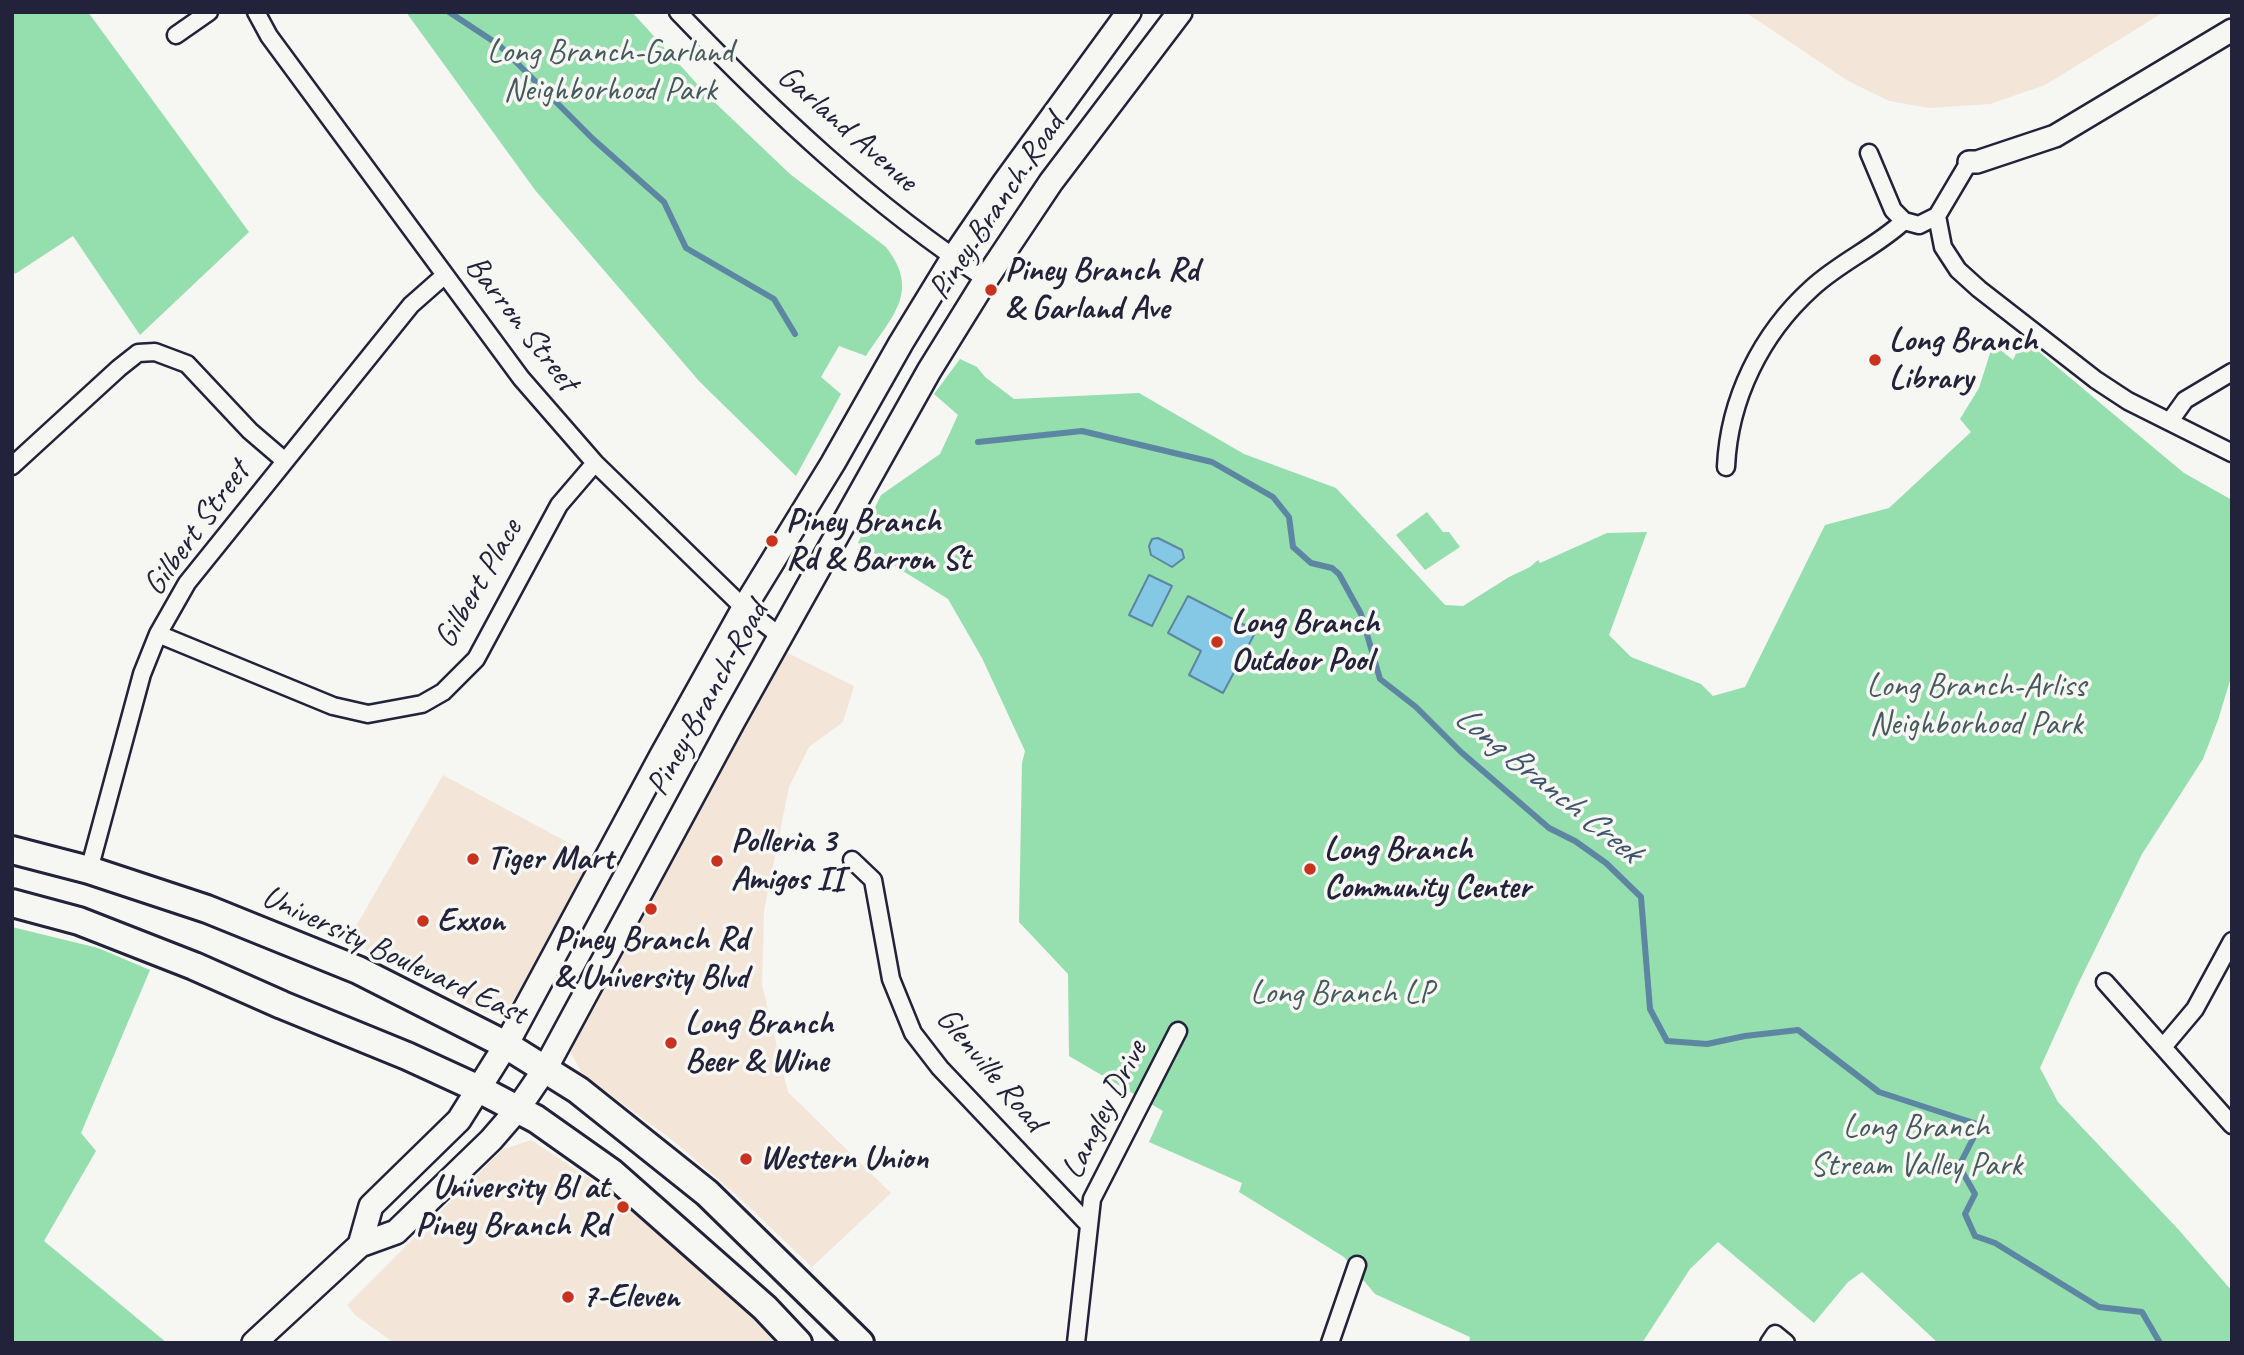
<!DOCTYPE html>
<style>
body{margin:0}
#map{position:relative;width:2244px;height:1355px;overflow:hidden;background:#f6f6f2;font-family:Caveat,sans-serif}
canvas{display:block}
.frame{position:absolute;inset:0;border:14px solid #22223b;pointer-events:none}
</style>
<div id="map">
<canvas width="2244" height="1355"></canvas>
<div class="frame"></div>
</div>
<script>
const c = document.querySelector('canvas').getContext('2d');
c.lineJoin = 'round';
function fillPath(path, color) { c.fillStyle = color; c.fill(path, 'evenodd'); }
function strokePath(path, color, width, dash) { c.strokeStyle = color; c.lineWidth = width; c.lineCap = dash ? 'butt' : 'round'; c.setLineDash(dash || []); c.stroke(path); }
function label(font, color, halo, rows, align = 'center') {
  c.font = font + ' Caveat,sans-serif'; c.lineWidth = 7; c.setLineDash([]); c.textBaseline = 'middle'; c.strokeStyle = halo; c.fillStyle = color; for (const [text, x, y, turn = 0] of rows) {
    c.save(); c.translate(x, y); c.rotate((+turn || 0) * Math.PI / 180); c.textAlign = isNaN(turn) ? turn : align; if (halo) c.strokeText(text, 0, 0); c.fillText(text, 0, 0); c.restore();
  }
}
fillPath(new Path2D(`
 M1745,12H2164L2045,85L1990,104L1929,108L1889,101L1848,81Z
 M782,650L854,686L843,722L809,747L789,787L764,911L762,985L788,1092L891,1193L812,1267L734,1193L671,1139L583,1075L571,1053L574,1030Z
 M443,775L604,862L521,1008L505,1016L484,1012L348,940Z
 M531,1140L627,1203L749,1312L775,1343H394L355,1315L347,1305L502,1150Z`), '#f3e6d8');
fillPath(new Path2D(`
 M12,12H88L249,232L140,335L73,236L15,274L12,268Z
 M406,12H632L708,96L790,174L886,247C921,292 892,316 866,356L839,346L821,377L841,394L796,476L699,381L535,190Z
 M2026,341L2184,473L2232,500V674L2218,720L2203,759L2142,854L2078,984L2040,1068L2058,1102L2178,1229L2232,1291V1343H1938L1862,1272L1848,1282L1814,1323L1718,1242L1690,1269L1642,1343H1469L1470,1337L1375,1294L1344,1257L1239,1192L1242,1183L1149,1142L1163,1111L1069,1056L1068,974L1019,922L1022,763L1025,751L982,658L948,599L858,543L881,495L940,454L958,415L934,394L960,359L977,367L985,377L1014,399L1139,393L1244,454L1336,488L1445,605L1463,606L1509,577L1530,567L1538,560L1540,563L1607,533L1647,532L1609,635L1631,657L1701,684L1713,696L1745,687L1825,525L1889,508L1971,432L1960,419L1979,388L1993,344L2013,360L2021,343Z
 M1427,512L1443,532H1449L1460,547L1425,570L1396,535Z
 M12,927L98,948L150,970L81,1133L96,1151L44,1241L167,1343H12Z`), '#95dead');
const water = new Path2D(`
 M1158,538L1182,550L1184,558L1172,567L1151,555L1149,546L1152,539Z
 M1149,575L1172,586L1152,626L1129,615Z
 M1188,596L1256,631L1223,693L1189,675L1201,651L1168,633Z`);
fillPath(water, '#85c8e6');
strokePath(water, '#5d86a2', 2);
strokePath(new Path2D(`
 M449,12L499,45L593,139L664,202L686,248L774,299L795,334
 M978,442L1082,431L1212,462L1273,497L1289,517L1293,547L1311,563L1332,568L1339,574L1361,614L1380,679L1416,707L1461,752L1549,828L1575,841L1606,863L1641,897L1650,1009L1667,1041L1707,1044L1745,1036L1798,1030L1879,1092L1980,1125L1959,1166L1975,1194L1965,1214L1975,1236L1995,1243L2099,1307L2142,1312L2160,1343`), '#5d86a2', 6);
const minor = new Path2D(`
 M256,12L269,36L521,378L595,463L744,608L780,636
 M678,12C772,110 872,205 986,279
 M176,35L209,12
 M1869,153L1893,210L1904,221L1919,225L1937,216L1969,162
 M1937,216L1943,247L1958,270L1979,289L2096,380L2128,401L2232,453
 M2170,421L2185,400L2232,372
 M12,466L119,368L138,353L155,352L187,364L250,431L285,461
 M1726,467C1729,399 1761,334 1812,288C1840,262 1876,247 1904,221
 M158,634L333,706L368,714L422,704L443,692L476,659L559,505L595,463
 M852,860L873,880L891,979L913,1033L940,1068L1088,1224
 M89,870L142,674L158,634L187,583L411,305L445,275
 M2105,982L2232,1125
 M2163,1047L2195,1009L2232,941
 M1076,1343L1092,1199L1178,1031
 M1330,1343L1357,1265
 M1769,1343L1775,1334L1786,1343`);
const tertiary = new Path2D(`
 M1969,162H1977L2055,136L2232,30`);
const secondary = new Path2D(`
 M360,1245L371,1206L459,1120L506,1045L661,757L744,608L833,463L901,343L953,258L1005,182L1129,12
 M254,1343L360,1245L396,1232L491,1140L517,1110L545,1069L733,721L929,371L986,279L1051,182L1180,12`);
const primary = new Path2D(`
 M12,850L89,870L207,909L358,970L506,1045L578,1090L707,1193L860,1343
 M12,903L79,921L194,966L282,1005L407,1056L479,1089L536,1119L611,1172L765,1308L798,1343`);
strokePath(minor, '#22223b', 21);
strokePath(tertiary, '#22223b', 26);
strokePath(secondary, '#22223b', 28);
strokePath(primary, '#22223b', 32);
strokePath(minor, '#f6f6f2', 16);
strokePath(tertiary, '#f6f6f2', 21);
strokePath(secondary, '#f6f6f2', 23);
strokePath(primary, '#f6f6f2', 26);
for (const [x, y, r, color] of [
 [991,290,7,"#c8321e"],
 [1875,360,7,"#c8321e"],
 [772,541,7,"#c8321e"],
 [1217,642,7,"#c8321e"],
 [473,859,7,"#c8321e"],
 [717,861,7,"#c8321e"],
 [1310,869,7,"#c8321e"],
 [651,909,7,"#c8321e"],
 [423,921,7,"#c8321e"],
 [671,1043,7,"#c8321e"],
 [746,1159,7,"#c8321e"],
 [623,1207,7,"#c8321e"],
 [568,1297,7,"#c8321e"]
]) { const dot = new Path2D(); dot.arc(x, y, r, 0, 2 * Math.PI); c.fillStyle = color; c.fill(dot); strokePath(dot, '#f6f6f2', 2.5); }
label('33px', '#445a5d', '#f6f6f2', [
 ["Long Branch-Garland",610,53],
 ["Neighborhood Park",610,91],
 ["Long Branch-Arliss",1976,687],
 ["Neighborhood Park",1976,725],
 ["Long Branch LP",1342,994],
 ["Long Branch",1916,1128],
 ["Stream Valley Park",1916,1166]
]);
label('33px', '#22223b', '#f6f6f2', [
 ["Garland Avenue",847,129,41],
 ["Piney Branch Road",997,207,-56],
 ["Barron Street",521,324,52],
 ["Gilbert Street",197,529,-54],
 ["Gilbert Place",479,584,-60],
 ["Piney Branch Road",708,699,-61],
 ["University Boulevard East",394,956,25],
 ["Glenville Road",990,1070,50],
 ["Langley Drive",1105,1110,-63]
]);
label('bold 33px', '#22223b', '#f6f6f2', [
 ["Piney Branch Rd",1005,271],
 ["& Garland Ave",1005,309],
 ["Long Branch",1889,341],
 ["Library",1889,379],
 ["Piney Branch",786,522],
 ["Rd & Barron St",786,560],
 ["Long Branch",1231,623],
 ["Outdoor Pool",1231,661],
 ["Polleria 3",731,842],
 ["Amigos II",731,880],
 ["Long Branch",1324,850],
 ["Community Center",1324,888],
 ["Tiger Mart",487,859],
 ["Exxon",437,921],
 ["Piney Branch Rd",651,940,"center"],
 ["& University Blvd",651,978,"center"],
 ["Long Branch",685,1024],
 ["Beer & Wine",685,1062],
 ["Western Union",760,1159],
 ["University Bl at",609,1188,"right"],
 ["Piney Branch Rd",609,1226,"right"],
 ["7-Eleven",582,1297]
], 'left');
label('italic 35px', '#40546e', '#f6f6f2', [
 ["Long Branch Creek",1547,785,39]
]);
</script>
